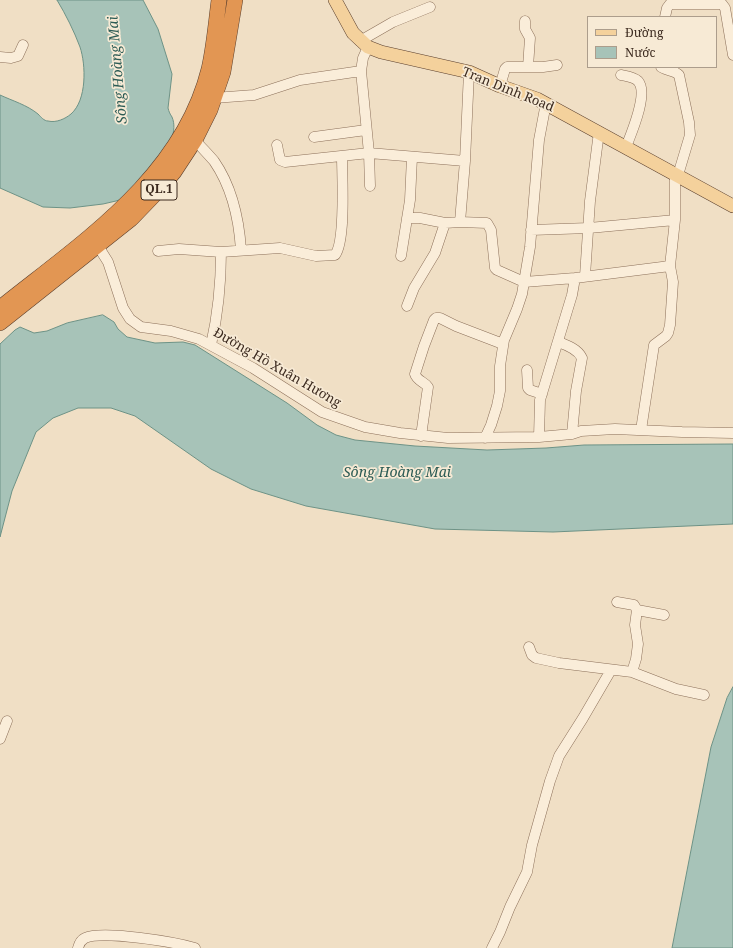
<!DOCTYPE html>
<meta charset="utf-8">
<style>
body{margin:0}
#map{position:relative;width:733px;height:948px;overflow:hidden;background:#f0dfc5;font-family:"Noto Serif",serif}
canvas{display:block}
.legend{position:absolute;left:587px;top:16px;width:130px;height:52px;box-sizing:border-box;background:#f7ead5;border:1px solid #ac9d8c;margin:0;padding:5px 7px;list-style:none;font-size:12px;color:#3c2a1f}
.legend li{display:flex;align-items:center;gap:8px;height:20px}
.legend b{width:20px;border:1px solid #ac9d8c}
</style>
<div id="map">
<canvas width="733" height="948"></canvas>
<ul class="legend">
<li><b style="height:5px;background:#f4d19c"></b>Đường</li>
<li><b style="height:11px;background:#a7c3b8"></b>Nước</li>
</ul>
</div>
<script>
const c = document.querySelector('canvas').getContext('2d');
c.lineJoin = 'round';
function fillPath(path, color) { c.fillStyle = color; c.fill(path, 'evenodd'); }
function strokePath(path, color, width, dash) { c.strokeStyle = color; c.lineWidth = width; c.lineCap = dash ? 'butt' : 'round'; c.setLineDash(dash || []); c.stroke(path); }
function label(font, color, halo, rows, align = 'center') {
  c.font = font + ' "Noto Serif",serif'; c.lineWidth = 3.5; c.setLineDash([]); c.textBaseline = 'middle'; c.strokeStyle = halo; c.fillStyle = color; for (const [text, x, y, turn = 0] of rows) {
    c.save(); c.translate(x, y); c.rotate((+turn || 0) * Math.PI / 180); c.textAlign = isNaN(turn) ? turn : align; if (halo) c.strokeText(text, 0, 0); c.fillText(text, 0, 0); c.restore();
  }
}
const water = new Path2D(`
 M57,0H143L158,29L172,74L168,108C169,112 170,114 172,117C175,124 174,131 172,138L128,197L116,201L103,204L70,208L43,207L0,188V95C13,101 27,105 38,114C41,117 44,121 48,121C56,123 65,119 71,114C87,100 86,65 80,47C74,31 66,15 57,0Z
 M103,315L114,322L118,329L127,337L155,343L183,342L195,345L287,403L317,425L336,435L355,440L415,446L487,450L546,448L584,445L733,444V524L553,532L435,529L306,506L251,489L211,469L135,416L111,408H78L53,418L36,432L12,491L0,537V344L15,330L20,327L34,333L47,331L67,323Z
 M733,687V948H672L711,747L727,698Z`);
fillPath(water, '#a7c3b8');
strokePath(water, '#6d9286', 1);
const minor = new Path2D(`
 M665,17L667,8L670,4H722L725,8L733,55
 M525,21V29L530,38L528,67
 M360,41L393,22L430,7
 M368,47L363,58L361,71L369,153L370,186
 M0,57L11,58L18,56L23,45
 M661,67C667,71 674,70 679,75L689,122L690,135L678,175
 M621,75C626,76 634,77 638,81C649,93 631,134 626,147
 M500,86L505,69L507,67H543L557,65
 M214,98L254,95L300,80L361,71
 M314,137L366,130
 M195,140C201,147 208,154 214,161C232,187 239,219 241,250
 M277,145L280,160L285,162L369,153L465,161
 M407,218H420L445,223L460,222L487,223L491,230L495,268L497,270L524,282L575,278L670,266
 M460,222L465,161L469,72
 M531,230L589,228L675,220
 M98,246L108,262L123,308L130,319L141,327L171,331L199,339L253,368L322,412L365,427L400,433L448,438L539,437L572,434L581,431L615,429L682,432L733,433
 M158,251L179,249L221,252L280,248L316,256L335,255C346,241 342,176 342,156
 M401,256L410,200L412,157
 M585,276L590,201L599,132
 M407,306L414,288L435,253L445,223
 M558,342C567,345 578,349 582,358L576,391L572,434
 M211,345C218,314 221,283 221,252
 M527,370L528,388L530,390L542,394
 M641,430L654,345L666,336L668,333L670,325L673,282L670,266L675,220V174
 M421,436L428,387C425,382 417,381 415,374L424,346L434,320L436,318H440L456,326L503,344
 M539,437L540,400L572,295L575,278
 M485,438L491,425L497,406L500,391V366L504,340L517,309L522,294L530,247L539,140L546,103
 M617,602L634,605L637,610L635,625L638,644L636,659L632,672
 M637,610L664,615
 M529,647L532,655L536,658L559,663L632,672L676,689L704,695
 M0,739L7,721
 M78,948C79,944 81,940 85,938C103,930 174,942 195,948
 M492,948L500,932L510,907L527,872L532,845L550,781L559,756L583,718L611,670`);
const major = new Path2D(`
 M335,0L353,33L368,47L381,52L469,72L500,86L537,99L733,206`);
const highway = new Path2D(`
 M0,308C82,242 182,178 209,69C214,47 216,23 219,0
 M0,323L131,219L157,192L174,172L195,140L210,110L223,72L235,0`);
strokePath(minor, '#8c705a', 11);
strokePath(major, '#5a3f2e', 14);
strokePath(highway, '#5a3f2e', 16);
strokePath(minor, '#faedd9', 10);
strokePath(major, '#f4d19c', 13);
strokePath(highway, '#e29653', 15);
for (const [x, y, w] of [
 [159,190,36]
]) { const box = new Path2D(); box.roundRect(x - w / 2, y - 10, w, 20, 3); c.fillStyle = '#f7ead5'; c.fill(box); strokePath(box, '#3c2a1f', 1); }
label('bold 12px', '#3c2a1f', null, [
 ["QL.1",159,190]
]);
label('13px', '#3c2a1f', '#f7ead5', [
 ["Tran Dinh Road",508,90,22],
 ["Đường Hồ Xuân Hương",277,368,30]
]);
label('italic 14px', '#2d5c55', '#f7ead5', [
 ["Sông Hoàng Mai",118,70,-95],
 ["Sông Hoàng Mai",397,473]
]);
</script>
